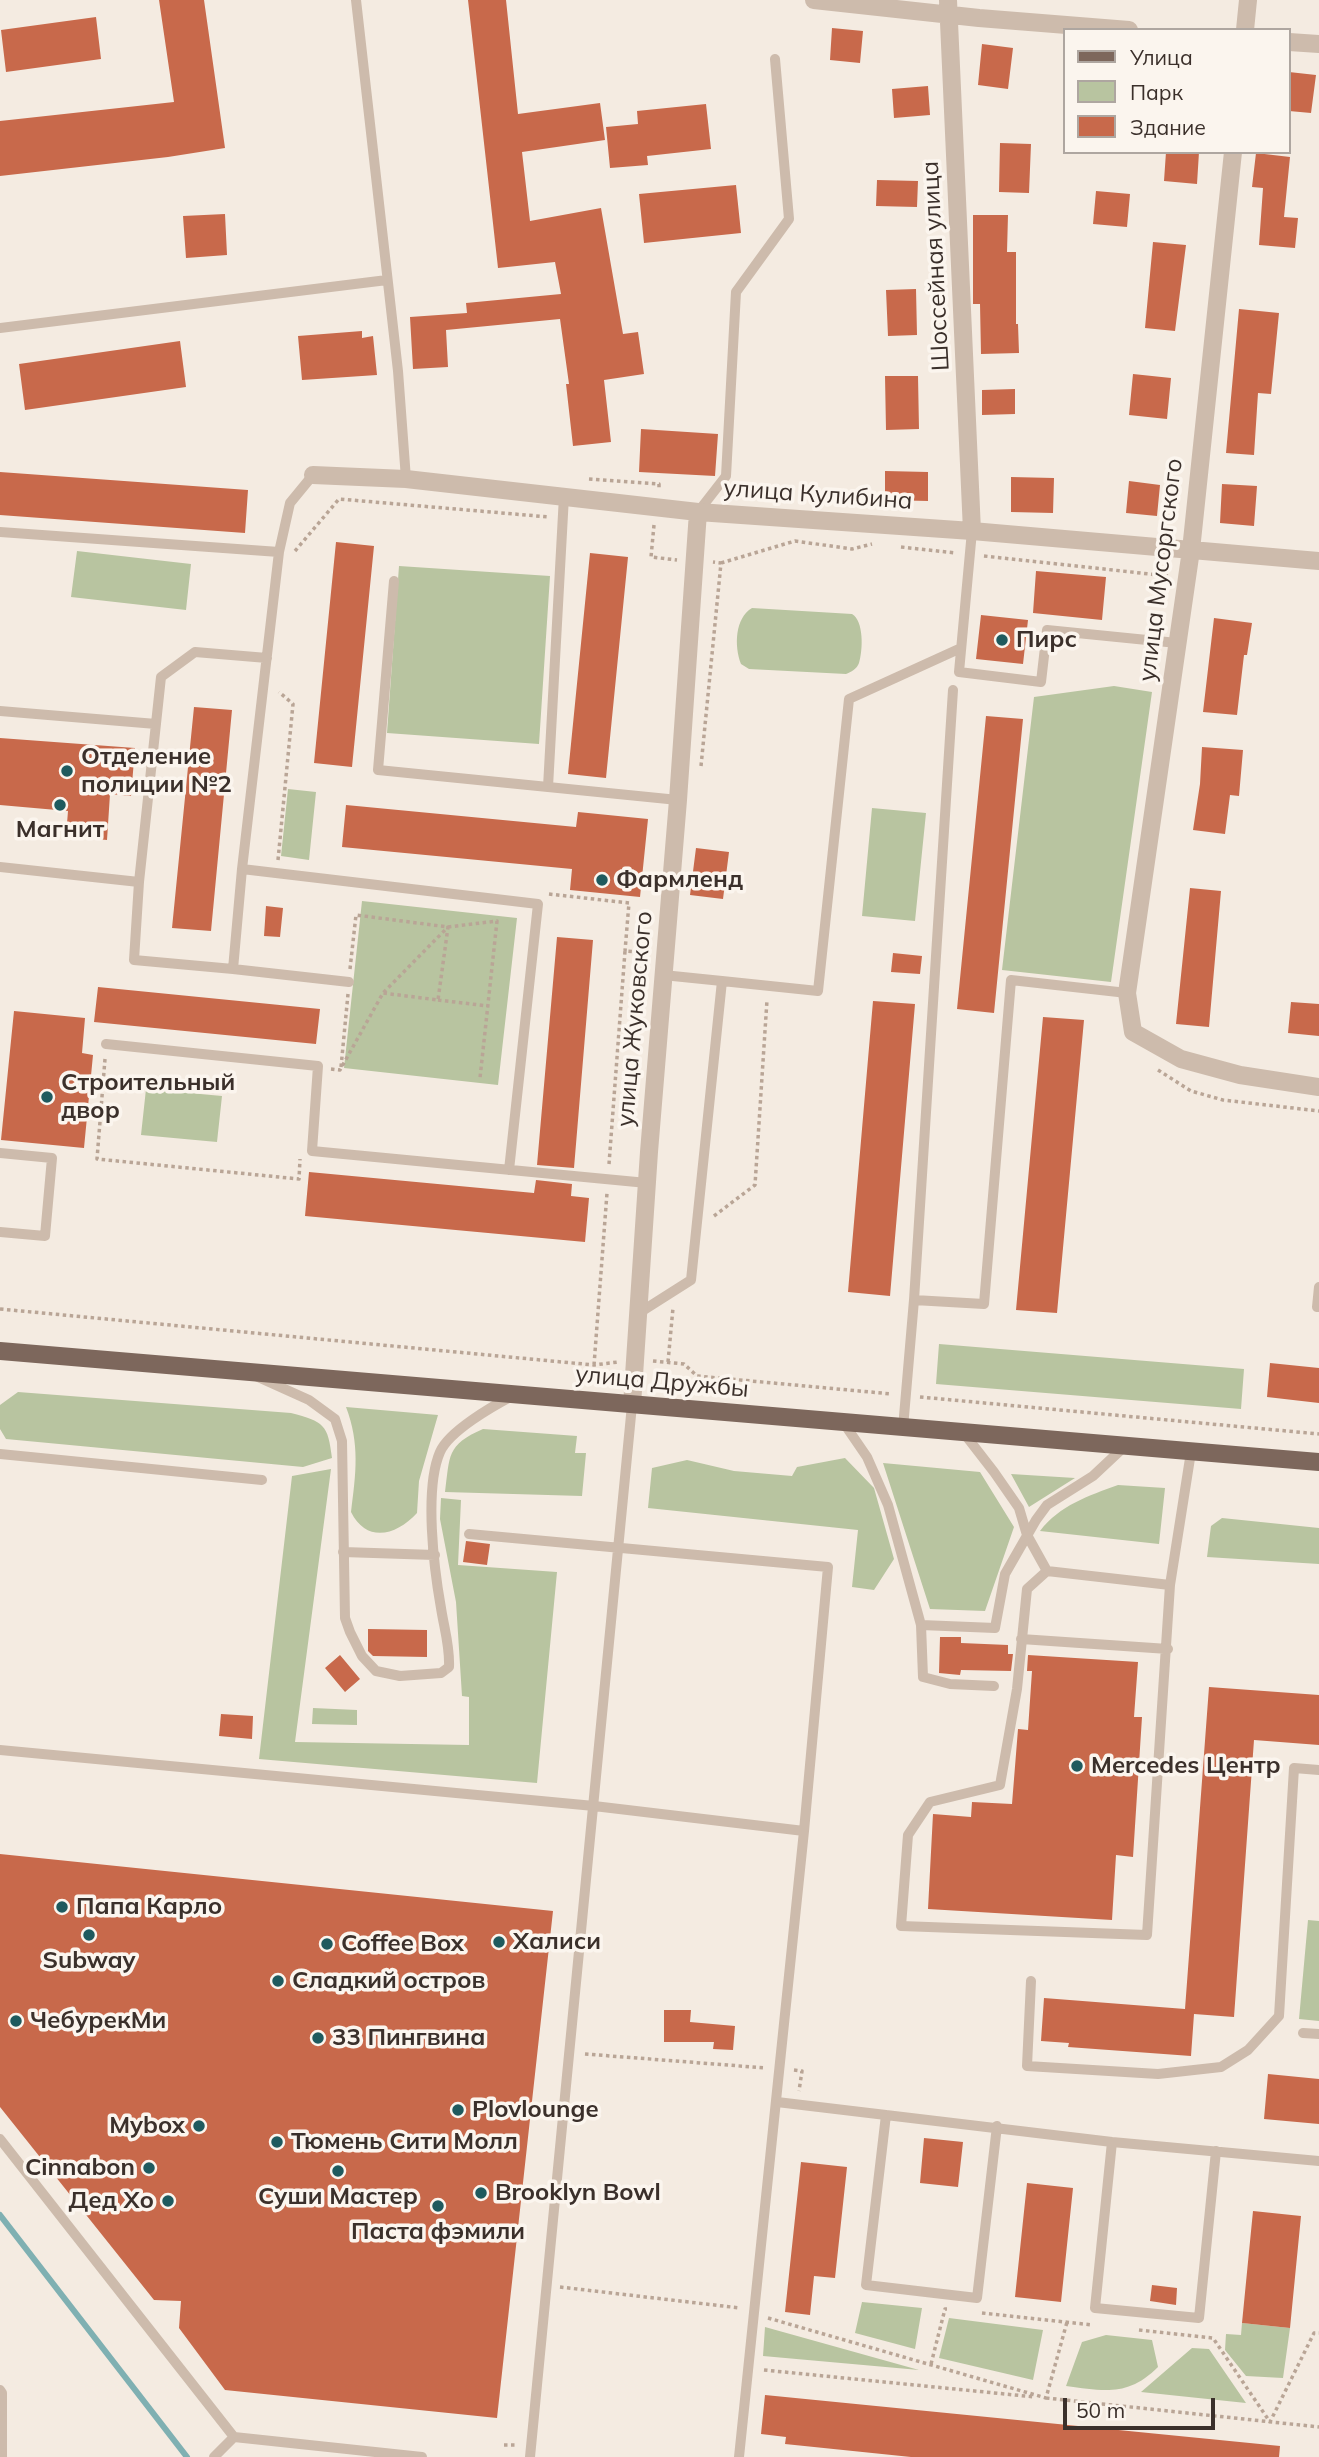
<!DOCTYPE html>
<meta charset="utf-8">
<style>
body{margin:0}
#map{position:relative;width:1319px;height:2457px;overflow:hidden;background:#f4ebe1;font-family:Mulish,sans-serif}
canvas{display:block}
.legend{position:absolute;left:1063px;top:28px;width:228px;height:126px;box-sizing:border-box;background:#fbf5ee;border:2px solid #aea6a0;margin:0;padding:9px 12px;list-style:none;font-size:21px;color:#3b302b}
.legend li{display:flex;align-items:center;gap:14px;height:35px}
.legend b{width:35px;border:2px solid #aea6a0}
.scale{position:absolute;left:1063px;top:2398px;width:152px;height:32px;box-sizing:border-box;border:4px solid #3b302b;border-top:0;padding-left:9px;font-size:21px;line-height:24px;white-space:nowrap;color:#3b302b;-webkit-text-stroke:5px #fbf5ee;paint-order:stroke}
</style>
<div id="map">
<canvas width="1319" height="2457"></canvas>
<ul class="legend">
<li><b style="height:9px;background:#7d675c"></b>Улица</li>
<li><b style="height:19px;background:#b8c4a0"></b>Парк</li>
<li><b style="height:19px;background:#c8694b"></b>Здание</li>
</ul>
<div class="scale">50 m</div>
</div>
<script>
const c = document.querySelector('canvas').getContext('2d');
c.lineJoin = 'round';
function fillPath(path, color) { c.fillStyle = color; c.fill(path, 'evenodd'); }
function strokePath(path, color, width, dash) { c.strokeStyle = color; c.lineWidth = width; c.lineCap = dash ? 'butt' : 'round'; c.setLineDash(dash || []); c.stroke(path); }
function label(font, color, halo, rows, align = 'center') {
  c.font = font + ' Mulish,sans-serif'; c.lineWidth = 7; c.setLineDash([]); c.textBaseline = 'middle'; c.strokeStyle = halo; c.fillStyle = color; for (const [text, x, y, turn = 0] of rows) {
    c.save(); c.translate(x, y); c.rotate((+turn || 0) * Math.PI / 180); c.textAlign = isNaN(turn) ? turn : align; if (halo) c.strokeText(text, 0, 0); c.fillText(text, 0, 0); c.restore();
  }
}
fillPath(new Path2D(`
 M77,551L191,564L186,610L71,597Z
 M399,566L550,576L539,744L387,733Z
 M752,608L852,614C864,621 863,650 859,663C857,669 851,672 846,674L749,669L741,664C734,646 735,618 752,608Z
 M1114,686L1152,692L1111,982L1002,970L1034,697Z
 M288,789L316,792L309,860L281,856Z
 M872,808L926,813L915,921L862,916Z
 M362,901L517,918L498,1085L344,1068Z
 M146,1089L222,1096L217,1142L141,1135Z
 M939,1344L1244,1369L1241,1409L936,1384Z
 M18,1392L291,1413C324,1422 328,1424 332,1458L303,1467L6,1439L0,1429V1405Z
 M346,1407L438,1415L419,1481L417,1513C397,1535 367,1544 351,1512C356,1473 360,1444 346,1407Z
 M483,1429L577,1436L575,1453H586L582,1496L445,1492C450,1456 446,1445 483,1429Z
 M845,1458L874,1488L894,1559L874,1590L852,1587L858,1530L648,1508L652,1468L687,1460L734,1471L792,1476L797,1467Z
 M883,1463L980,1472L1014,1527L985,1611L930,1609Z
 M331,1469L295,1742L469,1745V1697L462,1696L456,1602L440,1519L441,1498L461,1500L458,1565L557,1572L537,1783L259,1759L292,1476Z
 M1011,1474L1075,1478L1029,1507Z
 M1118,1485L1165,1488L1159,1544L1040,1531C1060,1505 1088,1496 1118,1485Z
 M1222,1518L1319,1528V1564L1207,1557L1211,1526Z
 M313,1708L357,1710V1725L312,1724Z
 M1308,1920L1319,1921V2021L1299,2019Z
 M862,2302L922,2308L915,2349L855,2333Z
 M949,2318L1043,2330L1033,2380L939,2358Z
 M1242,2323L1290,2328L1283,2378L1246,2376L1225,2350L1226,2334L1241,2335Z
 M765,2327L919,2370L763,2356Z
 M1106,2335L1152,2340L1158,2367C1128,2397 1104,2391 1066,2386L1082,2342Z
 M1192,2348L1209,2349L1246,2403L1141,2392Z`), '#b8c4a0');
strokePath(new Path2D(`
 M0,2215L187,2457`), '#7fb0b2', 6);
fillPath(new Path2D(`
 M159,0H204L225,148L168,157L0,176V121L174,102Z
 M468,0H506L518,114L600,103L605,140L522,152L530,221L601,208L623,334L638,332L644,374L604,380L611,442L573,446L566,384H569L560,319L446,330L448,367L413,369L410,317L467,313L466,303L561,294L555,262L498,268Z
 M96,17L101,59L6,72L1,30Z
 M832,28L863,31L860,63L830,60Z
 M982,44L1013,48L1008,89L978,85Z
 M1289,72L1316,75L1311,113L1289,111Z
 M928,86L930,115L894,118L892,89Z
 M706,104L711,149L647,156L648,165L610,168L606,127L638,124L637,111Z
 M1000,143L1031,144L1029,193L999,192Z
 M1166,152H1199L1197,184L1164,181Z
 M1256,153L1290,157L1284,217L1298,218L1295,248L1259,245L1263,188L1252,187Z
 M877,180L918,181L917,207L876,206Z
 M736,185L741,233L644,243L639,194Z
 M1096,191L1130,194L1127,227L1093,224Z
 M225,214L227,255L186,258L183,216Z
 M973,215H1008L1007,252H1016V324H1018L1019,353L981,354L980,304H973Z
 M1153,242L1186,245L1175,331L1145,328Z
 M916,289L917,335L888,336L886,290Z
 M1239,309L1279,313L1271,394L1258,393L1254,455L1226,453Z
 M362,331V338L373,336L377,375L302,380L298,336Z
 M180,341L186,387L25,410L19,364Z
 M1133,374L1171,378L1167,419L1129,415Z
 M885,376H918L919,429L886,430Z
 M1015,389V414L982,415V390Z
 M641,429L718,434L715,476L639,472Z
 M885,471L928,472V501L885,500Z
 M0,472L248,490L245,533L0,515Z
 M1011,477L1054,478L1053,513L1011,512Z
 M1129,481L1160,485L1157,516L1126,513Z
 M1222,484L1257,486L1254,526L1220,523Z
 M336,542L374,546L352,767L314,763Z
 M590,553L628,557L606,778L568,774Z
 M1036,571L1106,577L1102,620L1033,613Z
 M981,615L1028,620L1023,664L976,659Z
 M1214,618L1252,623L1247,655H1244L1237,715L1203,712Z
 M194,707L232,710L211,931L172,928Z
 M986,716L1023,719L994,1013L957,1009Z
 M0,738L135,748L131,796L110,794L107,840L66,836L68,811L0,805Z
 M1202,747L1243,750L1239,796L1230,795L1225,834L1193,830L1200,784Z
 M346,805L576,827L578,812L648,819L640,897L570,890L572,869L342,847Z
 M696,848L729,852L723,899L690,895Z
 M1190,888L1221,891L1209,1027L1176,1024Z
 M266,906L283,908L280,937L264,936Z
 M557,937L593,940L574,1168L537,1165Z
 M893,953L922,956L920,974L891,972Z
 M98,987L320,1009L316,1044L94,1022Z
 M873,1001L915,1004L890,1296L848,1292Z
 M1291,1002L1319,1004V1036L1288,1033Z
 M14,1011L85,1018L82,1053L93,1055L84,1148L1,1140Z
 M1043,1017L1084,1020L1057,1313L1016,1310Z
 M309,1172L534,1193L536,1180L572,1184L571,1196L589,1198L585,1242L305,1216Z
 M1270,1363L1319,1368V1403L1267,1397Z
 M466,1541L490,1544L487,1565L463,1562Z
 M368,1629L427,1630V1657L373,1656L368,1651Z
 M940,1637H961V1643L1008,1645V1654H1013L1011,1671L961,1670L960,1675L939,1673Z
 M340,1655L360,1679L345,1692L325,1668Z
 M1028,1655L1138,1662L1134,1717H1142L1133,1857L1116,1855L1112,1920L928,1909L933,1814L971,1817L972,1802L1012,1804L1018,1729L1028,1730L1032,1671H1027Z
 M1209,1687L1319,1695V1745L1254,1740L1234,2017L1194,2014L1191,2056L1068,2047L1069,2043L1041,2041L1044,1998L1185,2009Z
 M221,1714L253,1716L252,1739L219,1736Z
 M0,1854L553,1911L497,2418L225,2390L179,2328L181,2301L154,2300L0,2107Z
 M664,2010H691L690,2022L735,2026L733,2050L713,2049L714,2042H664Z
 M1268,2074L1319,2079V2124L1264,2119Z
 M924,2138L963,2142L958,2187L920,2183Z
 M801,2162L847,2167L835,2278L814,2276L810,2315L785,2312Z
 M1027,2183L1073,2188L1061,2302L1015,2297Z
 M1253,2211L1301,2216L1290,2328L1242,2323Z
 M1152,2285L1177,2288L1176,2305L1150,2301Z
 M765,2395L1280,2446L1279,2457H911L785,2444L786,2437L761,2434Z`), '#c8694b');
strokePath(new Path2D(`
 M589,479L659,484V489
 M654,525L651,557L677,560
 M901,547L956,553
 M295,551L339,499L549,517
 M984,556L1168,576
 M721,563L795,541L852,549L872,544
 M701,766L721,563L713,562
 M278,860L293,704L279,692
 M549,894L629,903L625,951
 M350,969L356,915L448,927L497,921L480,1078
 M438,1000L488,1006
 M105,1059L97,1159L299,1179L300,1159
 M341,1067L348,994
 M331,1069L340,1070L383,993L448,927L438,1000L383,993
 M1158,1070L1191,1091L1223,1100L1319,1111
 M609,1164L625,951L649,953
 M714,1216L755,1185L767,1000
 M0,1309L594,1365L618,1362
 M653,1361L684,1364L697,1376L892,1394
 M668,1362L673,1308
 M594,1365L607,1193
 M920,1397L1319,1434
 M585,2054L766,2068
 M794,2070L802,2071L799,2091
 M560,2287L740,2308
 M982,2313L1093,2325
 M768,2318L1046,2398L1067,2322
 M1139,2330L1213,2338L1270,2422L1314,2333H1319
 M931,2364L945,2309H947
 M764,2370L1035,2397
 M1046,2398L1319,2427
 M504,2445H516`), '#b9a596', 3.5, [3.5, 3.5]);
strokePath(new Path2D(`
 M356,0L398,371L406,479
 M0,328L387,280
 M698,512L726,476L736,292L789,219L775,59
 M972,531L959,672L1041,682L1047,630L1177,643
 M0,532L279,552
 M394,581L378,770L678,800
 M267,658L195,652L161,677L139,882L134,960L233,969L242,869L279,552L290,503L313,475
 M0,711L156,724
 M548,787L564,496
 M0,867L139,882
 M242,869L538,904L509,1170
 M233,969L349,982
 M722,981L818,991L849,699L961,648
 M106,1044L318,1066L312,1151L647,1183
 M0,1153L52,1158L45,1236L0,1232
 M1319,1287L1317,1307H1319
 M914,1300L953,690
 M639,1313L691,1280L722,981L663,975
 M258,1377L309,1400L335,1419L342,1441L345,1618L350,1632L362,1656L376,1671L400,1676L441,1673L449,1667C450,1646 444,1628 441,1608C434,1569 424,1489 440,1452C449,1431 493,1406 512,1396
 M843,1422L867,1457L888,1505L921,1625L923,1677L950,1684L994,1686
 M903,1428L914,1300L984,1304L1011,980L1127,993
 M963,1432L994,1472L1019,1508L1027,1535L1047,1571
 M0,1454L262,1480
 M469,1534L828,1567L804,1831L739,2457
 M343,1552L435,1555
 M1170,1585L1047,1571L1027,1589L1017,1689L1000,1785L930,1802L908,1835L901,1926L1147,1935L1170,1585L1191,1452
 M921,1625L995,1628L1005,1574L1036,1520L1047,1505L1093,1476L1125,1446
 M1021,1639L1168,1649
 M0,1750L594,1806L804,1831
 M1031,1981L1027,2066L1158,2074L1221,2067L1248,2050L1279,2016L1294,1768L1319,1770
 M1303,2033L1319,2034
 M777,2102L1112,2142L1319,2161
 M886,2115L866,2285L977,2298L997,2126
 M0,2139L234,2437L422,2457
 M1112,2142L1095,2308L1199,2318L1216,2151
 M0,2390L2,2393V2457
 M214,2457L234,2437
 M530,2457L632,1405`), '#cdbbac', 10);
strokePath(new Path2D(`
 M814,0L979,18L1129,30
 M948,0L972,531
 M1245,30L1248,0
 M1289,42L1319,44
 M1233,152L1191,550L1127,993L1133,1032L1181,1059L1240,1075L1319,1087
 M313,475L406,479L698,512L972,531L1319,561
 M632,1405L649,1152L678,800L698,512`), '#cdbbac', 18);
strokePath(new Path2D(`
 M0,1351L1319,1462`), '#7d675c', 18);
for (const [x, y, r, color] of [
 [1002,640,7,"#1f5a5e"],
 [67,771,7,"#1f5a5e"],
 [60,805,7,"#1f5a5e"],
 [602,880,7,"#1f5a5e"],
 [47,1097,7,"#1f5a5e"],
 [1077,1766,7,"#1f5a5e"],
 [62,1907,7,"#1f5a5e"],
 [89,1935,7,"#1f5a5e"],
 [499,1942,7,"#1f5a5e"],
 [327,1944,7,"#1f5a5e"],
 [278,1981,7,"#1f5a5e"],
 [16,2021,7,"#1f5a5e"],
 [318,2038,7,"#1f5a5e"],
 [458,2110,7,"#1f5a5e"],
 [199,2126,7,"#1f5a5e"],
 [277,2142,7,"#1f5a5e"],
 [149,2168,7,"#1f5a5e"],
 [338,2171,7,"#1f5a5e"],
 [481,2193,7,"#1f5a5e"],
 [168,2201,7,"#1f5a5e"],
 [438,2206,7,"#1f5a5e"]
]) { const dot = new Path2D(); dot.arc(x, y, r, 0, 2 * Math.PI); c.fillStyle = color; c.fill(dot); strokePath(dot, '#fbf5ee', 2.5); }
label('24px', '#3b302b', '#fbf5ee', [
 ["Шоссейная улица",936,266,-93],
 ["улица Кулибина",818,495,4],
 ["улица Мусоргского",1161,570,-83],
 ["улица Жуковского",635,1019,-85],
 ["улица Дружбы",662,1382,5]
]);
label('bold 24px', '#3b302b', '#fbf5ee', [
 ["Пирс",1016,640],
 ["Отделение",81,757],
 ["полиции №2",81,785],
 ["Магнит",60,830,"center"],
 ["Фармленд",616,880],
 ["Строительный",61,1083],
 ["двор",61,1111],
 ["Mercedes Центр",1091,1766],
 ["Папа Карло",76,1907],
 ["Халиси",513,1942],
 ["Coffee Box",341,1944],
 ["Subway",89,1961,"center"],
 ["Сладкий остров",292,1981],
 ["ЧебурекМи",30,2021],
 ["33 Пингвина",332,2038],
 ["Plovlounge",472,2110],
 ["Mybox",185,2126,"right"],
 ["Тюмень Сити Молл",291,2142],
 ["Cinnabon",135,2168,"right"],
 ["Brooklyn Bowl",495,2193],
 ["Суши Мастер",338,2197,"center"],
 ["Дед Хо",154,2201,"right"],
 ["Паста фэмили",438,2232,"center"]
], 'left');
</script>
